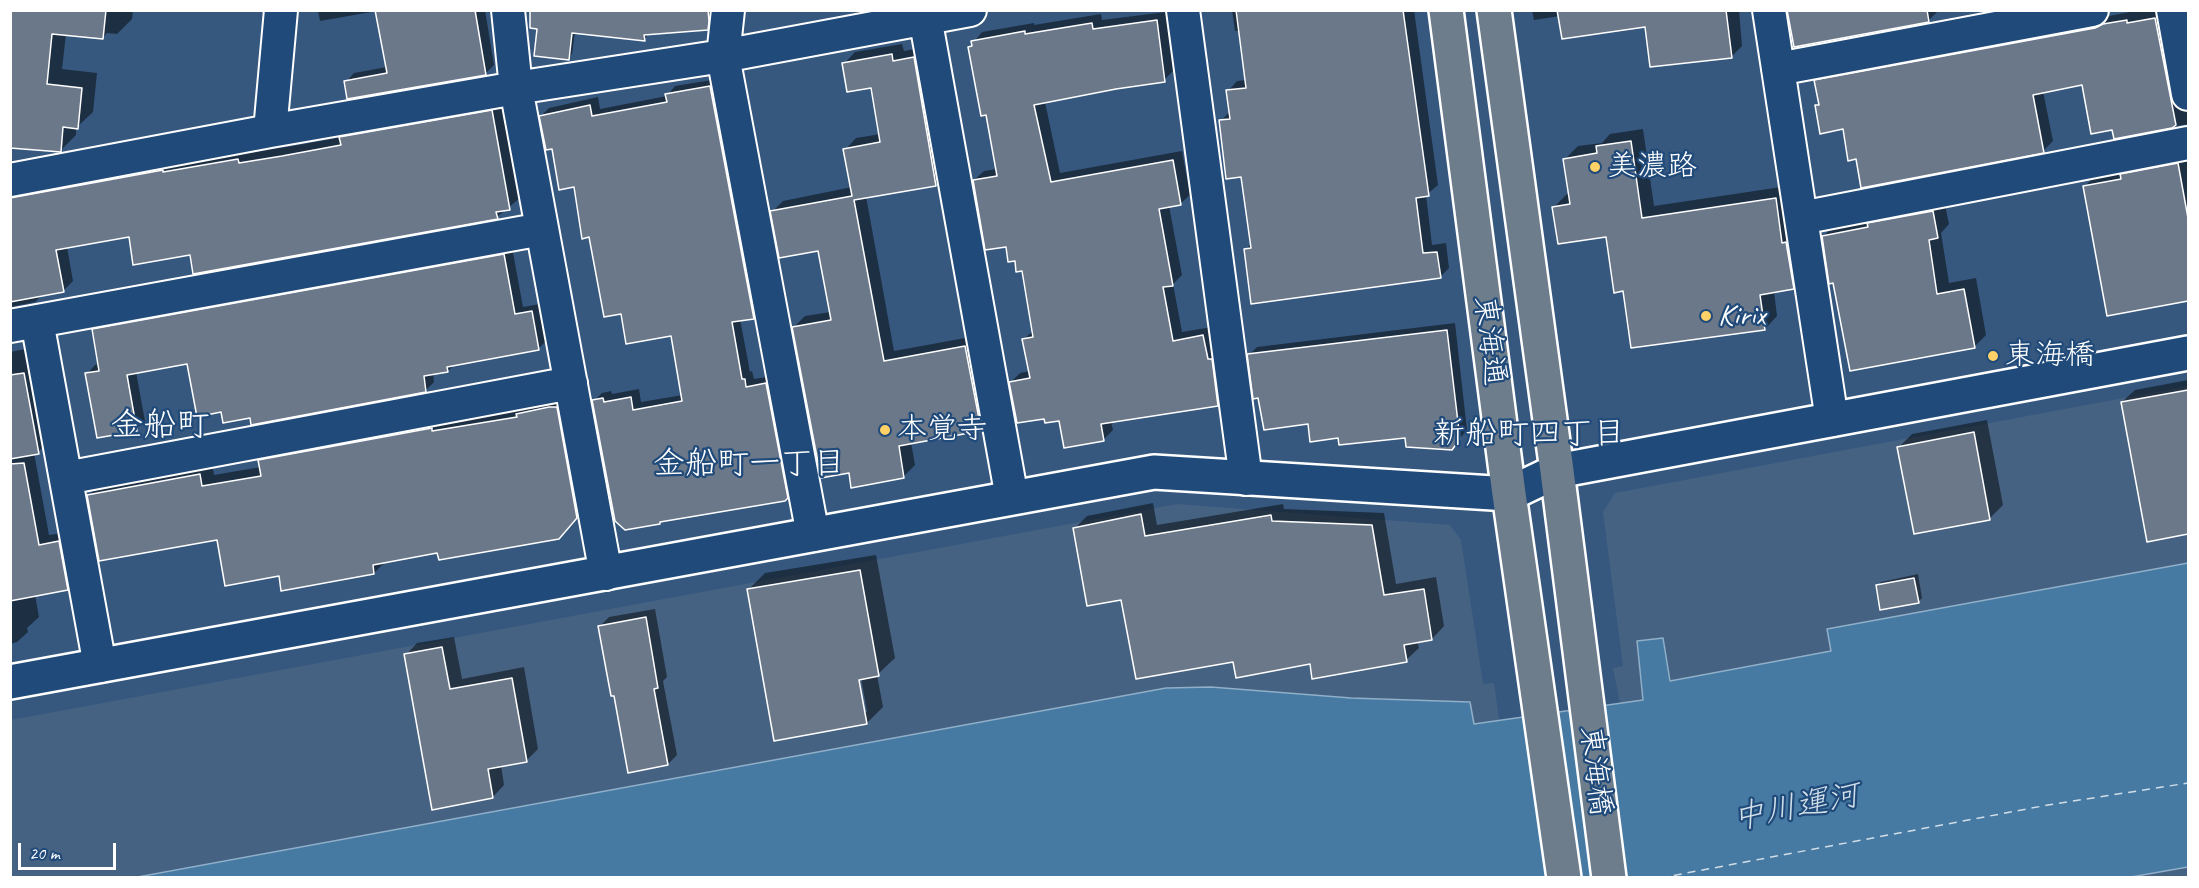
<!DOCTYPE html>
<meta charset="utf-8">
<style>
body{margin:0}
#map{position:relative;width:2199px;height:888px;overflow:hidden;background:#36587f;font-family:Caveat,sans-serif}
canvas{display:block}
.frame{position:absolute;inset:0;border:12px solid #fff;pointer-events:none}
.scale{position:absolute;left:18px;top:843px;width:98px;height:27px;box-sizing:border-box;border:3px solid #fff;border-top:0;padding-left:8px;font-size:18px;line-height:21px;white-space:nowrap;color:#fff;-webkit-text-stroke:4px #1f4a7a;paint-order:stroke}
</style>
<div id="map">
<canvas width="2199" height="888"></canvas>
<div class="frame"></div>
<div class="scale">20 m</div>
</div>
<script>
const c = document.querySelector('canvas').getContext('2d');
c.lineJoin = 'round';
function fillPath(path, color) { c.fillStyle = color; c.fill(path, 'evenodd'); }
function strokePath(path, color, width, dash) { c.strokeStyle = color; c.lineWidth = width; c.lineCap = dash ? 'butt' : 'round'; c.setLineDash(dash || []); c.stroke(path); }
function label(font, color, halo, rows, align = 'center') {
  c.font = font + ' Caveat,"Klee One",sans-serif'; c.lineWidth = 4.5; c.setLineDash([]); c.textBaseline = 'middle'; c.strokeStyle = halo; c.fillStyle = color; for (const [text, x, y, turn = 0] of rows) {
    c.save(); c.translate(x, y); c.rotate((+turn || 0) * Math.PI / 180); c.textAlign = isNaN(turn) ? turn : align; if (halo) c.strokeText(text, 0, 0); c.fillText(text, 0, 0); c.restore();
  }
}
fillPath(new Path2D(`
 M2188,386V563L1828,629L1832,651L1670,681L1663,638L1637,641L1644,700L1620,703L1613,668L1623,666L1603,512L1615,493Z
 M1177,504L1450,525L1461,540L1483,684L1494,683L1499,720L1474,724L1470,702L1351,698L1211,687L1166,688L132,877L11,878V720Z
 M2188,867V877H2131Z`), '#466282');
const water = new Path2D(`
 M2188,563V867L2131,877L132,878L1166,688L1211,687L1351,698L1470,702L1474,724L1643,700L1637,641L1663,638L1670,681L1831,651L1827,629Z`);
fillPath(water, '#467aa3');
strokePath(water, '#90afc8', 1.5);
fillPath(new Path2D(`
 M10,10H133L132,19L117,34L107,33L102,38L66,34L62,69L97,73L93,112L76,128V135L60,151Z
 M318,10H485L494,65L485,74L346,82L354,73L387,67L377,11L320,21Z
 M580,10H715V21L707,29L650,33L644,39L575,32L572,54L568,58L536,55Z
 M1232,10H1414L1438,185L1426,195L1432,245L1446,243L1449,268L1440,277L1246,249L1252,243L1242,176L1221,121L1230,111L1228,91L1237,81L1247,80L1240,31H1235Z
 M1532,10H1739L1742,46L1731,57L1646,25L1560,16L1534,20Z
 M1792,10H1937V12L1928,21Z
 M2140,10H2164L2188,99V124L2115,137L2113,128L2083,84L2043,91L2053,141L2043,151L1857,158L1844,128L1817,106L1820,103L1816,81L1826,71Z
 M1166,12L1173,71L1164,80L1116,87L1045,102L1060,173L1182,151L1190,195L1180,204L1169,206L1182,275L1173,284L1182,332L1212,327L1227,395L1217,404L1111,421L1113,430L1103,440L1060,419L1011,382L1020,373L1030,371L1024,339L1034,330L1023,269L1007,245L974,180L984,171L997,169L987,113L970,47L982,32L1034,23V25L1101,14L1102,20Z
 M902,44L904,51L925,47L946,173L935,184L866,196L894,351L976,336L991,418L979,430L911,442L915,465L904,476L850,471L794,327L805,316L831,312L819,249L772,212L783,201L852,187L845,150L856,138L881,134L872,86L844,64L855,52Z
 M718,79L761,309L753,317L740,319L750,372L752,371L754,379L774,376L793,491L785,500L662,520L660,523L594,401L602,393L611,391L612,394L639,389L641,402L683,395L672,334L622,313L590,236L575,186L553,147L541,116L549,108L598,97L600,109L667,96L675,86Z
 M502,101L520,198L497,217L191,253L130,235L67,247L73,281L63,291L42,295L35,302L10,307V189L248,149L249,153L293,146L342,137L351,127Z
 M1643,129L1654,206L1788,186L1806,275L1793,288L1774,291L1777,316L1765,329L1624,290L1608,235L1554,207L1567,194H1570L1565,159L1578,146L1602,143L1610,134Z
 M2188,154V299L2108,314L2084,187L2094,177L2126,171L2132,165Z
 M1944,200L1949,224L1941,233L1949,283L1976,278L1986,335L1975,346L1824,236L1835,224Z
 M512,247L523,307L540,304L547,340L538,349L455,364L448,371L433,373L434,382L425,391L251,416L222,410L188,363L136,372L145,421L136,429L87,374L95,365L99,364L93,330L102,321Z
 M1455,323L1467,430L1452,448L1406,437H1339L1309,423L1249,355L1257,347Z
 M31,348L48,442L38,452L34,453L49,535L69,532L77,579L67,589L35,595L39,617L27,628L28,632L17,642L10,644V352Z
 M2188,380V533L2148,540L2122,402L2135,390Z
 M569,396L589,505L571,525L386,561L374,573L280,575L218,538L89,495L101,483L212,463L214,475L261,467L259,461L272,449Z
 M1987,420L2003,505L1989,519L1899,447L1912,434Z
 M1153,503L1157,525L1283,504L1284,509L1384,513L1396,584L1436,577L1444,626L1432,639L1417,641L1419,648L1406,660L1311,663L1235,660L1123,598L1074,529L1087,516Z
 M876,555L895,658L877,675L883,707L867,723L749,589L765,573ZM857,672H860L867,712H864Z
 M1918,574L1922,598L1918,602L1877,586L1881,582Z
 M655,609L667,677L663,681L677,755L668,764L615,694L600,626L609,617Z
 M454,637L462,679L524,667L538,749L526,761L501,765L504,785L493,797L406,655L417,643Z`), '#0007');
strokePath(new Path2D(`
 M1660,878L2048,805L2188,783`), '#d1dee8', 1.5, [8, 6]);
const building = new Path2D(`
 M10,10H106L103,39L52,34L47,84L82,88L78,129L63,127L61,152L10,148Z
 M375,10H475L486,75L347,99L344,81L387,73Z
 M530,10H708L709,21L708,30L644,35L645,41L572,33L569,60L534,56L537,29L530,28Z
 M1236,10H1403L1429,196L1416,198L1423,253L1437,252L1441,278L1251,304L1244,249L1251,248L1241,177L1226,179L1219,120L1230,119L1226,90L1246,88Z
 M1557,10H1726L1732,58L1650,67L1645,27L1562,39Z
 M1787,10H1927L1929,22L1794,47Z
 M2155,18L2176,125L2172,128L2114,139L2112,130L2091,134L2082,85L2033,95L2044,153L1861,188L1856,159L1848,161L1843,129L1820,134L1815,105H1819L1814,80L2095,28L2103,24L2127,20V23Z
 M1157,20L1165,82L1116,89L1034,105L1051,182L1173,160L1181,205L1159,209L1173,286L1163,287L1173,341L1203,335L1208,359H1212L1218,406L1101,424L1104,441L1064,448L1059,421L1045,423L1044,419L1017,423L1009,382L1030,378L1022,339L1033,337L1022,271L1016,272L1015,261L1008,262L1006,247L985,250L973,180L997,176L986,115L981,116L968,47L972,46L971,41L1025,31V34L1092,23L1093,29Z
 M892,54L893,61L914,57L936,186L854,200L884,361L965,346L981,429L980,431L899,446L904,478L851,488L849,473L821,478L792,327L831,320L818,251L779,258L770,211L852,196L843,149L880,142L871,88L847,92L842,63Z
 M710,86L754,319L732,322L742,379H745L746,387L766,383L788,498L785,501L660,522V524L625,530L615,521L592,400L603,398L604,402L631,397L633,410L682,401L671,336L626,344L621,314L604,317L589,237L582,239L574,187L559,190L552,149L546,150L539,116L590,105L592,116L667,102L665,94Z
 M492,110L510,210L496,212L498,219L193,274L190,255L133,265L129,237L56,250L64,292L10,302V198L163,170V172L238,159L239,163L282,156L341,145L339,137Z
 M1631,141L1642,218L1776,198L1782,243L1786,242L1794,289L1760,295L1765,330L1631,348L1623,291L1614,293L1606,237L1558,244L1552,207L1570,204L1563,159L1597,153L1596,146Z
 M2178,163L2188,218V301L2107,316L2083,186L2121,179L2120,174Z
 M1933,211L1938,238L1929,240L1937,294L1964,289L1975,348L1850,371L1833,283L1829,284L1822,236L1868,227L1867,223Z
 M504,254L515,314L532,311L539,350L447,367L448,372L424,376L426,392L251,425L250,418L223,423L221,412L197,417L187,364L127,375L137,431L97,438L85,373L99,371L92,329Z
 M1447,330L1460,439L1452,450L1406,447L1405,438L1339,445L1338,438L1310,442L1308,424L1264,430L1258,398L1253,399L1247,354Z
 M24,373L39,454L10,459V375Z
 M2188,390V534L2147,542L2121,402Z
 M549,407H557L577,518L559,539L439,560L437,553L373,565L374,574L281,591L279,576L225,586L217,540L99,561L87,495L200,474L202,486L261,476L258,460L432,428V431L517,417L516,414Z
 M1974,432L1990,520L1914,534L1897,447Z
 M24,463L39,545L59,541L68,590L10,601V464Z
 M1141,514L1145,536L1271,515L1272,521L1372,525L1384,595L1424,589L1432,640L1404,645L1407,662L1312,679L1310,664L1236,678L1233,662L1136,679L1121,600L1087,606L1073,528Z
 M860,570L879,676L859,680L867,724L774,741L747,589Z
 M1914,578L1919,603L1880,610L1876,585Z
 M646,617L658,688L654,689L668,765L628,773L614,696H611L598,626Z
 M442,647L450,689L512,678L527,762L488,769L493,798L432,810L404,654Z`);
fillPath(building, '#6b788a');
strokePath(building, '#fff', 1.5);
const minor = new Path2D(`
 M508,10L516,88L606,574
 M728,10L723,56L813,535
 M926,10L925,17L1012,498
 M1183,10L1246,479
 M1769,10L1832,420
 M2173,10L2188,94
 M1778,69L2092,10
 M270,131L281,10
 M10,180L270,131L516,88L723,56L970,10
 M1801,218L2188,143
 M37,321L100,666
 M10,326L542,229
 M66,478L571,383`);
const tertiary = new Path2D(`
 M10,682L1154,472L1509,494L1557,471L2188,353`);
const primary = new Path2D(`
 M1446,10L1509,494L1564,878
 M1494,10L1557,471L1609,878`);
strokePath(minor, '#fff', 36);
strokePath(tertiary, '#fff', 38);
strokePath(primary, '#fff', 38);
strokePath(minor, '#1f4a7a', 32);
strokePath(tertiary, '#1f4a7a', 33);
strokePath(primary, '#6d7d8c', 33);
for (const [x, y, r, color] of [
 [1595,167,6,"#ffd166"],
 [1706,316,6,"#ffd166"],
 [1993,356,6,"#ffd166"],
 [885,430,6,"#ffd166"]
]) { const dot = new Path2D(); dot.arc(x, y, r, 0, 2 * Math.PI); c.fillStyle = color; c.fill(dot); strokePath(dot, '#1f4a7a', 2); }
label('30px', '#fff', '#1f4a7a', [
 ["美濃路",1607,167],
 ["Kirix",1718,316],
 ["東海橋",2005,356],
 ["本覚寺",897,430]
], 'left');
label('30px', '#fff', '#1f4a7a', [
 ["東海通",1489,341,83],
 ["東海橋",1595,771,83]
]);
label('32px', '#fff', '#1f4a7a', [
 ["新船町四丁目",1529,435],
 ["金船町一丁目",749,465]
]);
label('italic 32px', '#d1dee8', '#1f4a7a', [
 ["中川運河",1796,808,-11]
]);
label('33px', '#fff', '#1f4a7a', [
 ["金船町",160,426]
]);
</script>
